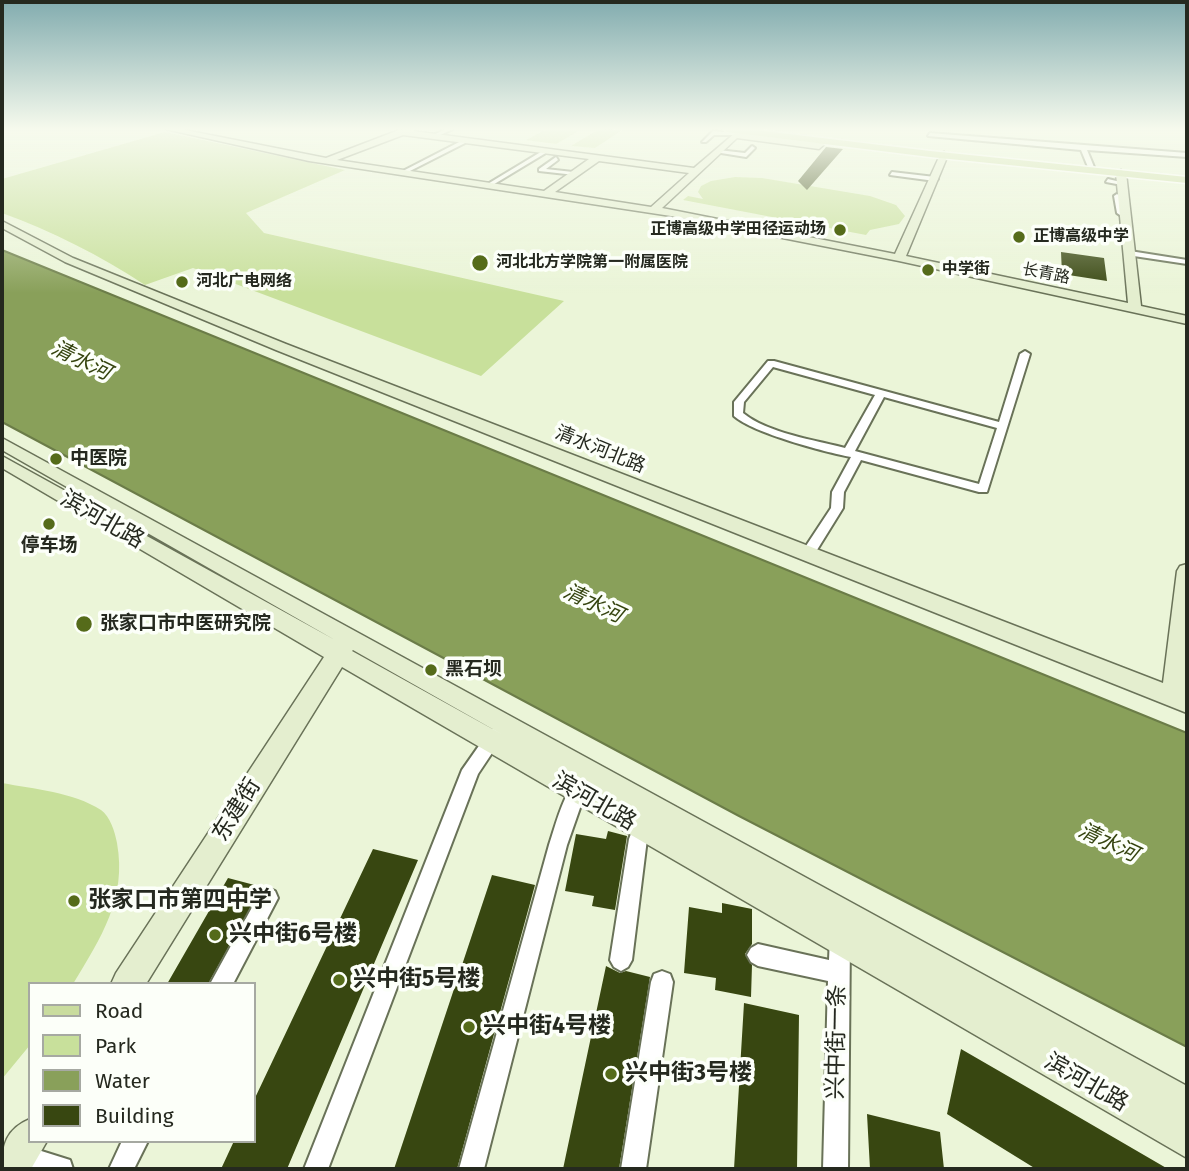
<!DOCTYPE html>
<meta charset="utf-8">
<style>
body{margin:0}
#map{position:relative;width:1189px;height:1171px;overflow:hidden;background:#ebf5d8;font-family:"Fira Sans",sans-serif}
canvas{display:block}
.frame{position:absolute;inset:0;border:4px solid #25291f;pointer-events:none}
.legend{position:absolute;left:28px;top:982px;width:228px;height:161px;box-sizing:border-box;background:#fcfff9;border:2px solid #a6a9a2;margin:0;padding:9px 12px;list-style:none;font-size:21px;color:#25291f}
.legend li{display:flex;align-items:center;gap:14px;height:35px}
.legend b{width:35px;border:2px solid #a6a9a2}
</style>
<div id="map">
<canvas width="1189" height="1171"></canvas>
<div class="frame"></div>
<ul class="legend">
<li><b style="height:9px;background:#c9dc9e"></b>Road</li>
<li><b style="height:19px;background:#c8e09b"></b>Park</li>
<li><b style="height:19px;background:#89a05a"></b>Water</li>
<li><b style="height:19px;background:#384711"></b>Building</li>
</ul>
</div>
<script>
const c = document.querySelector('canvas').getContext('2d');
c.lineJoin = 'round';
function fillPath(path, color) { c.fillStyle = color; c.fill(path, 'evenodd'); }
function strokePath(path, color, width, dash) { c.strokeStyle = color; c.lineWidth = width; c.lineCap = dash ? 'butt' : 'round'; c.setLineDash(dash || []); c.stroke(path); }
function label(font, color, halo, rows, align = 'center') {
  c.font = font + ' "Fira Sans","Noto Sans SC",sans-serif'; c.lineWidth = 7; c.setLineDash([]); c.textBaseline = 'middle'; c.strokeStyle = halo; c.fillStyle = color; for (const [text, x, y, turn = 0] of rows) {
    c.save(); c.translate(x, y); c.rotate((+turn || 0) * Math.PI / 180); c.textAlign = isNaN(turn) ? turn : align; if (halo) c.strokeText(text, 0, 0); c.fillText(text, 0, 0); c.restore();
  }
}
fillPath(new Path2D(`
 M547,129H582L556,144L526,140Z
 M599,129L622,130L595,148L571,146Z
 M165,132L345,170L246,213L264,233L564,301L481,376L193,268L145,285C99,255 54,232 2,213V179Z
 M735,177L762,178L870,196L896,205L905,216L899,224L870,230L866,235L683,200L688,196L703,199L698,192L701,186L711,181Z
 M2,783C34,789 73,792 101,810C110,816 115,832 117,843C127,898 101,938 73,984H30V1045L2,1079Z`), '#c8e09b');
const water = new Path2D(`
 M2,250L1187,733V1047L739,816L2,422Z`);
fillPath(water, '#89a05a');
strokePath(water, '#6b7c48', 2);
fillPath(new Path2D(`
 M826,147L843,149L807,190L798,181Z
 M1061,252L1104,258L1107,281L1062,274Z
 M608,831L627,836L615,910L592,906L594,896L565,891L576,834L606,839Z
 M373,849L418,860L287,1169H221L234,1141H254V1100Z
 M492,875L535,885L457,1169H394Z
 M228,878L262,887L208,984H167Z
 M722,903L752,909V944L745,954L752,965L751,997L715,990L716,978L684,973L689,907L722,913Z
 M606,966L620,973L626,971L650,977L619,1169H563Z
 M744,1003L799,1015L797,1169H734Z
 M961,1049L1070,1112L1168,1169H1036L947,1114Z
 M867,1114L940,1132L944,1169H870Z`), '#384711');
const street = new Path2D(`
 M446,129H453L436,137L431,136Z
 M713,131L735,133L738,135H714L706,142H702Z
 M930,133L1187,153V157L1087,150L1094,167L1091,169L1088,167L1081,150L928,136Z
 M465,139L467,142L406,173L401,172Z
 M752,146L755,148L746,157L715,152L718,150L745,153Z
 M544,150L549,151L491,186L486,185Z
 M556,157L558,160L546,169L573,172L575,175L539,171V169Z
 M892,172L935,177L938,179L935,181L890,175Z
 M1108,179L1125,183L1122,185L1106,182Z
 M1117,194L1120,196L1123,213L1120,215L1117,213L1114,196Z
 M1130,251L1187,260V264L1127,255V251Z
 M1025,351L1030,354L987,492H979L861,460L844,492L843,508L812,558H802L800,555L831,508L832,492L851,457C825,452 753,433 734,416V402L768,361H774L999,422L1020,354ZM773,367L875,395L845,448C815,440 767,433 743,413L744,402ZM884,397L997,428L979,484L855,451Z
 M496,728L502,730L504,735L478,774L328,1169H304L462,770L490,730Z
 M583,777L589,779L592,785L581,805L567,845L484,1169H459L549,845C555,828 565,784 583,777Z
 M644,815L651,818L653,824L647,839L632,960L628,967L621,971L614,967L610,960L629,839L637,818Z
 M268,888L275,891L278,898L233,984H210L261,891Z
 M840,927L847,930L850,937L848,1169H823L828,981L758,966L751,962L747,955L751,948L758,944L829,960L830,937L833,930Z
 M662,971L670,974L673,982L646,1169H621L651,982L654,974Z
 M122,1141H148L134,1169H109Z
 M19,1144L70,1160L73,1169H22L10,1165L7,1156L10,1147Z`);
const secondary = new Path2D(`
 M165,129H180L326,158L399,130L415,129L413,131L694,168L735,133L817,143L824,139L828,141L819,149L737,138L662,208L895,254L940,155L944,152L948,155L906,256L1128,303L1116,173L1121,170L1126,173L1141,306L1187,316V324L899,261L671,216L309,161ZM403,135L589,159L544,191L337,160ZM599,161L689,173L651,207L555,192Z
 M2,221L73,258L286,344L1163,683L1177,571L1180,566L1187,564V713L276,350L65,262L2,228Z
 M2,438L1187,1086V1158L342,667L146,984H111L116,973L324,657L2,468V456L335,640L2,450ZM353,650L505,736L352,651Z
 M30,1119V1141H47L31,1169H2C2,1145 6,1129 30,1119Z`);
const primary = new Path2D(`
 M723,129H747L930,151L1187,177V183L930,157L727,132Z`);
strokePath(street, '#697258', 4);
strokePath(secondary, '#697258', 3);
strokePath(primary, '#fff', 3);
fillPath(street, '#fff');
fillPath(secondary, '#e4eecf');
fillPath(primary, '#c9dc9e');
const sky = c.createLinearGradient(0, 0, 0, 293);
sky.addColorStop(0, '#82acaf');
sky.addColorStop(0.44, '#f6faed');
sky.addColorStop(1, '#f6faed00');
c.fillStyle = sky;
c.fillRect(0, 0, 1189, 293);
for (const [x, y, r, color] of [
 [840,230,7,"#556b1a"],
 [1019,237,7,"#556b1a"],
 [480,263,9,"#556b1a"],
 [928,270,7,"#556b1a"],
 [182,282,7,"#556b1a"],
 [56,459,7,"#556b1a"],
 [49,524,7,"#556b1a"],
 [84,624,9,"#556b1a"],
 [431,670,7,"#556b1a"],
 [74,901,7,"#556b1a"],
 [215,935,7,"#556b1a"],
 [339,980,7,"#556b1a"],
 [469,1027,7,"#556b1a"],
 [611,1074,7,"#556b1a"]
]) { const dot = new Path2D(); dot.arc(x, y, r, 0, 2 * Math.PI); c.fillStyle = color; c.fill(dot); strokePath(dot, '#fcfff9', 2.5); }
label('bold 16px', '#25291f', '#fcfff9', [
 ["正博高级中学田径运动场",826,230,"right"],
 ["正博高级中学",1033,237],
 ["河北北方学院第一附属医院",496,263],
 ["中学街",942,270],
 ["河北广电网络",196,282]
], 'left');
label('16px', '#25291f', '#fcfff9', [
 ["长青路",1046,274,11]
]);
label('19px', '#25291f', '#fcfff9', [
 ["清水河北路",600,450,22]
]);
label('bold 19px', '#25291f', '#fcfff9', [
 ["中医院",70,459],
 ["停车场",49,546,"center"],
 ["张家口市中医研究院",100,624],
 ["黑石坝",445,670]
], 'left');
label('italic 21px', '#35440f', '#fcfff9', [
 ["清水河",81,361,26],
 ["清水河",593,604,25],
 ["清水河",1108,843,25]
]);
label('23px', '#25291f', '#fcfff9', [
 ["滨河北路",102,520,30],
 ["滨河北路",594,802,30],
 ["东建街",237,810,-58],
 ["兴中街一条",837,1042,-89],
 ["滨河北路",1086,1083,30]
]);
label('bold 23px', '#25291f', '#fcfff9', [
 ["张家口市第四中学",88,901],
 ["兴中街6号楼",229,935],
 ["兴中街5号楼",353,980],
 ["兴中街4号楼",483,1027],
 ["兴中街3号楼",625,1074]
], 'left');
</script>
